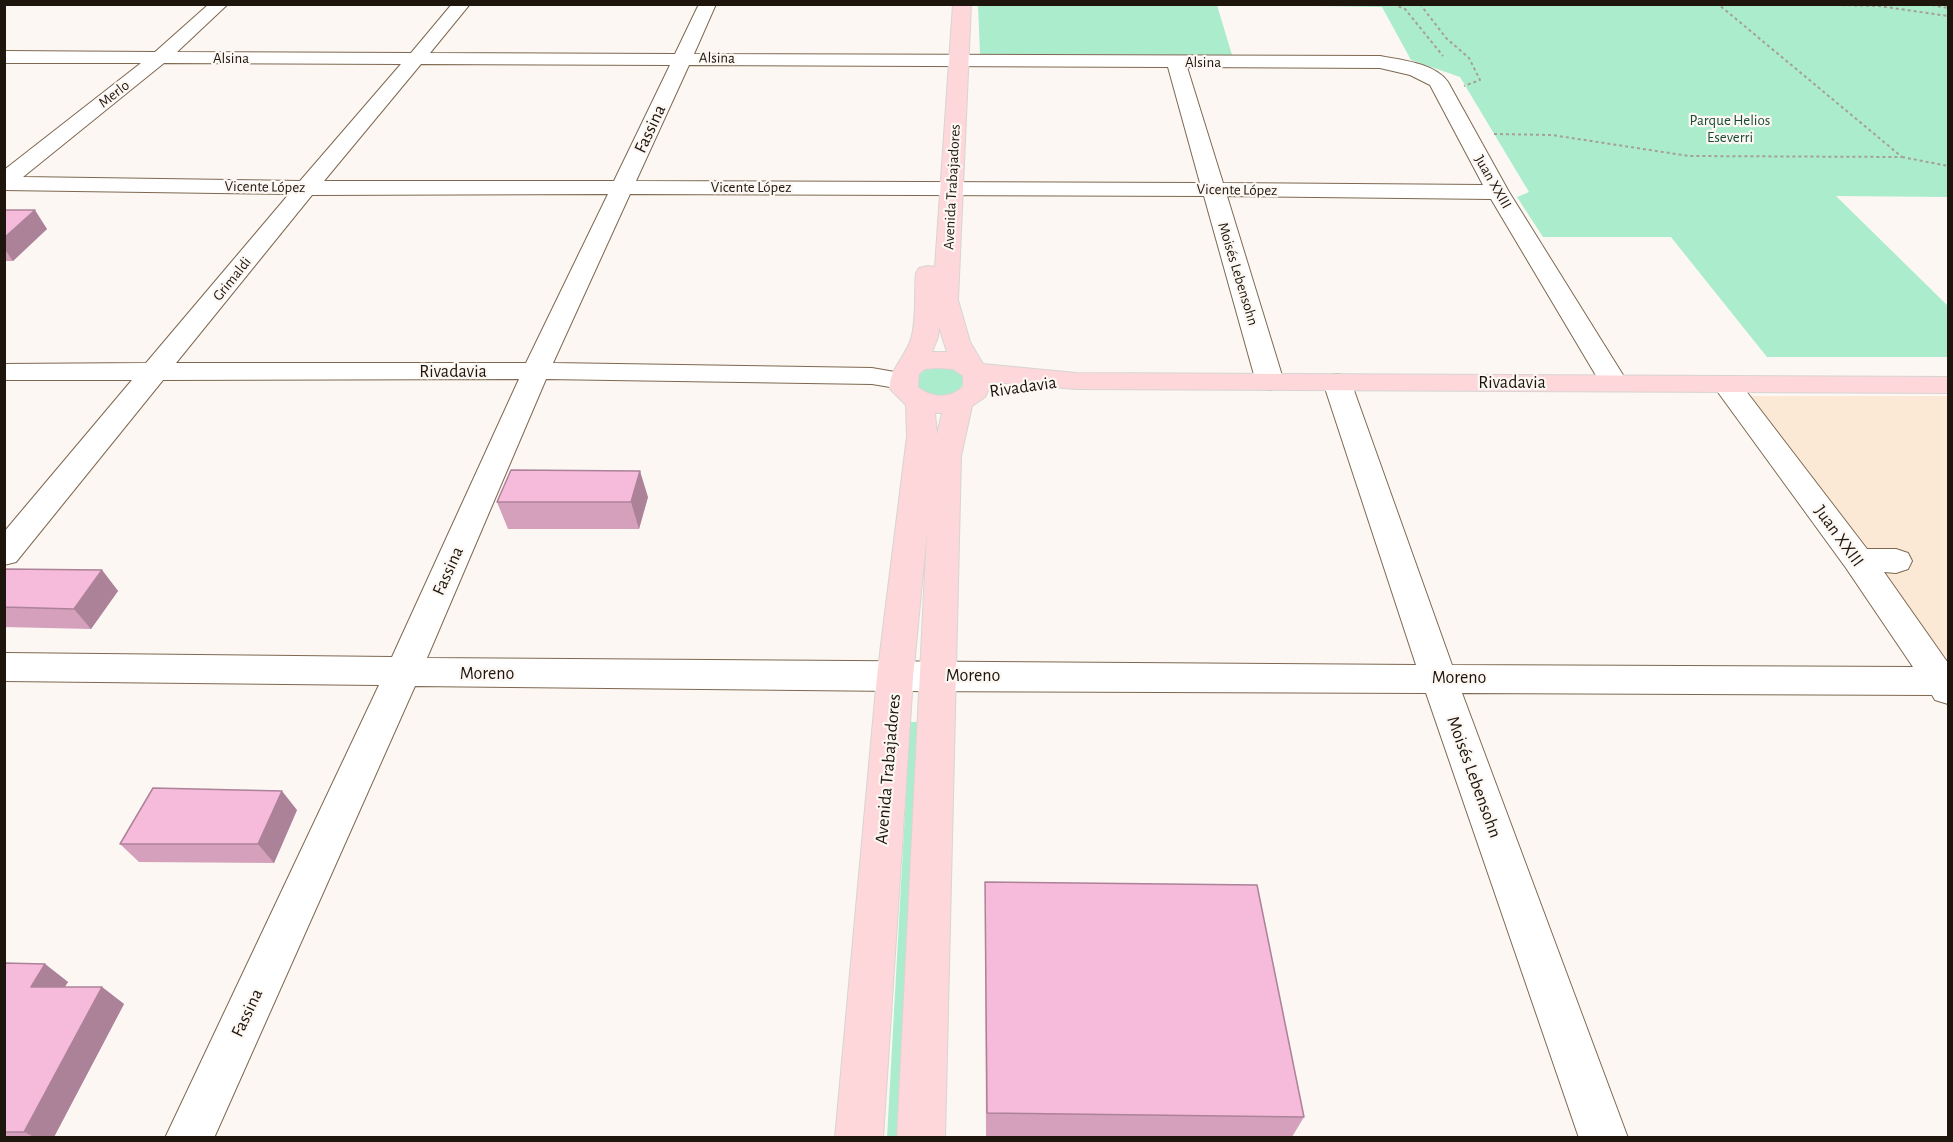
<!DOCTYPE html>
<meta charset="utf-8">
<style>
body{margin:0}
#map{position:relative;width:1953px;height:1142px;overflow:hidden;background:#fcf7f2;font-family:"Alegreya Sans",sans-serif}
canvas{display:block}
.frame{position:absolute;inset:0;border:6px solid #1e160d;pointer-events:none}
</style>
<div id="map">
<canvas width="1953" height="1142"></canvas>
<div class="frame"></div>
</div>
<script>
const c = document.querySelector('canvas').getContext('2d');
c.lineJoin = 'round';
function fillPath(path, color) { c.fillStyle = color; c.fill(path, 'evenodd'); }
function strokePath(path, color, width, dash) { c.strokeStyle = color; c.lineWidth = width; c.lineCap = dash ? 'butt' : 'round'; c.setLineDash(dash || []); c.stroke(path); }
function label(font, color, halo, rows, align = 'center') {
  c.font = font + ' "Alegreya Sans",sans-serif'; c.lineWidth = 4.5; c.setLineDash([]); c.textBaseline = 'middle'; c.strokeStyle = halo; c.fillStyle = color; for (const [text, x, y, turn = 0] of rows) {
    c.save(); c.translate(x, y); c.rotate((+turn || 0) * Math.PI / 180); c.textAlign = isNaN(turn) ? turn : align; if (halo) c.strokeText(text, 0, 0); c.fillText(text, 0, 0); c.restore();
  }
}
fillPath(new Path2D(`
 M1750,396H1948V660Z`), '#fbe9d5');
fillPath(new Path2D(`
 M978,5H1217L1232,55L980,54Z
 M1240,5H1948V197L1836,196L1948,306V357H1767L1671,237H1543L1517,197L1529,192L1460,77L1411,60L1382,7Z
 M950,367L965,377C960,403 931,399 915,386C917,364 932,368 950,367Z
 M910,722H918L897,1137L887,1138Z`), '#abeccc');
const minor = new Path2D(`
 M209,4H228L177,52L411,53L452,4H470L430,53L675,54L699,4H716L694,54L1380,56C1401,60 1435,63 1448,82L1509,192L1628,383L1624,389L1614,391L1604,389L1491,199L1227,196L1284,382L1280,388L1270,390L1260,388L1256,382L1204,196L630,194L553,363L872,368L912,375L916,381L912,387L902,389L872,384L546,379L427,658L1416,665L1323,382L1327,376L1337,374L1347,376L1351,382L1452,665L1913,667L1846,568L1712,384L1716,378L1726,376L1736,378L1867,549H1896L1908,553L1912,561L1908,569L1896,573L1884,572L1948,663V704L1935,700L1932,695L1462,693L1628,1138H1579L1426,693L895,691L415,686L214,1138H165L379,685L4,681V653L392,657L519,379L163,380L16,562L4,565V532L132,380H4V364L146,363L289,194L4,190V170L141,63H4V51L155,52ZM164,63L401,64L300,181L23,177ZM421,64L670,65L614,181H324ZM689,65L1168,67L1200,183L636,181ZM1187,67L1380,68L1410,75L1430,85L1483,185L1223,183ZM608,194L526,363H176L312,195Z`);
const major = new Path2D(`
 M953,4H971L958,300L970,342L983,364L1076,373L1948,377V393L1076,389L992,382L985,397L972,406L961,456L945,1138H897L927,531L913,677L883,1138H835L877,677L907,436L906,405L890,389C889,369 905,358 911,339C917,321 914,292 916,273L919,268L928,266L935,267ZM939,327L947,352H932L938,337ZM937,368L953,369L963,376V387C949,399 932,398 918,387L919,374L925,369ZM935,413H942L937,434Z`);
strokePath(minor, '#7e6851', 2);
strokePath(major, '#d6d5d3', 2);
strokePath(new Path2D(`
 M1147,4H1159
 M1393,4L1405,9L1443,56
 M1420,4L1446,38L1469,58L1480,80L1464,86
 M1794,4L1879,6L1948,16
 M1926,4L1948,8
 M1494,134L1552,135L1689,156L1902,157L1718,4
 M1902,157L1948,166`), '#a59f98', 2, [3, 3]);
fillPath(minor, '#fff');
fillPath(major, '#fdd7d9');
fillPath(new Path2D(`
 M4,210L47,229L13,261H4Z
 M648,497L639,529H508L497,502Z
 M4,569L102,570L118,591L91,629L4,627Z
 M297,810L274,863L139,862L120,844Z
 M985,882L1304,1117L1292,1137H986Z
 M4,963L45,964L68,982L64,987H102L124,1004L54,1137H4Z`), '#d4a0bc');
fillPath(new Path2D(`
 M35,210L47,229L13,261L4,248V238Z
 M640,471L648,497L639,529L631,502Z
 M102,570L118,591L91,629L74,609Z
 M282,791L297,810L274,863L258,844Z
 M45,964L68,982L54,1004L31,987Z
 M102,987L124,1004L54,1137H34L24,1132Z`), '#ac8299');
const building = new Path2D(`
 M4,210H35L4,238Z
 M511,470L640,471L631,502H497Z
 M4,569L102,570L74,609L4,607Z
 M153,788L282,791L258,844H120Z
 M985,882L1257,885L1304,1117L987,1113Z
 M4,963L45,964L31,987H102L24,1132H4Z`);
fillPath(building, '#f6badb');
strokePath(building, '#ac8299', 1.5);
label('15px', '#1e160d', '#fcf7f2', [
 ["Alsina",231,58],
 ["Alsina",717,58,1],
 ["Alsina",1203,62],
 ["Merlo",114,94,-38],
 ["Juan XXIII",1493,182,60],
 ["Vicente López",265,187,1],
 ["Vicente López",751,187],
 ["Avenida Trabajadores",952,187,-87],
 ["Vicente López",1237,190,1],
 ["Moisés Lebensohn",1238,274,73],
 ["Grimaldi",232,279,-51]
]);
label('15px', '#194c37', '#fcf7f2', [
 ["Parque Helios",1730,120],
 ["Eseverri",1730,137]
]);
label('18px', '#1e160d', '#fcf7f2', [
 ["Fassina",650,129,-65],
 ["Rivadavia",453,372],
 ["Rivadavia",1512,383],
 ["Rivadavia",1023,387,-8],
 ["Juan XXIII",1839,536,54],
 ["Fassina",448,571,-66],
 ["Moreno",487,674],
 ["Moreno",973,676],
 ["Moreno",1459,678],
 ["Avenida Trabajadores",888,769,-85],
 ["Moisés Lebensohn",1474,777,70],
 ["Fassina",247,1013,-65]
]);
</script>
